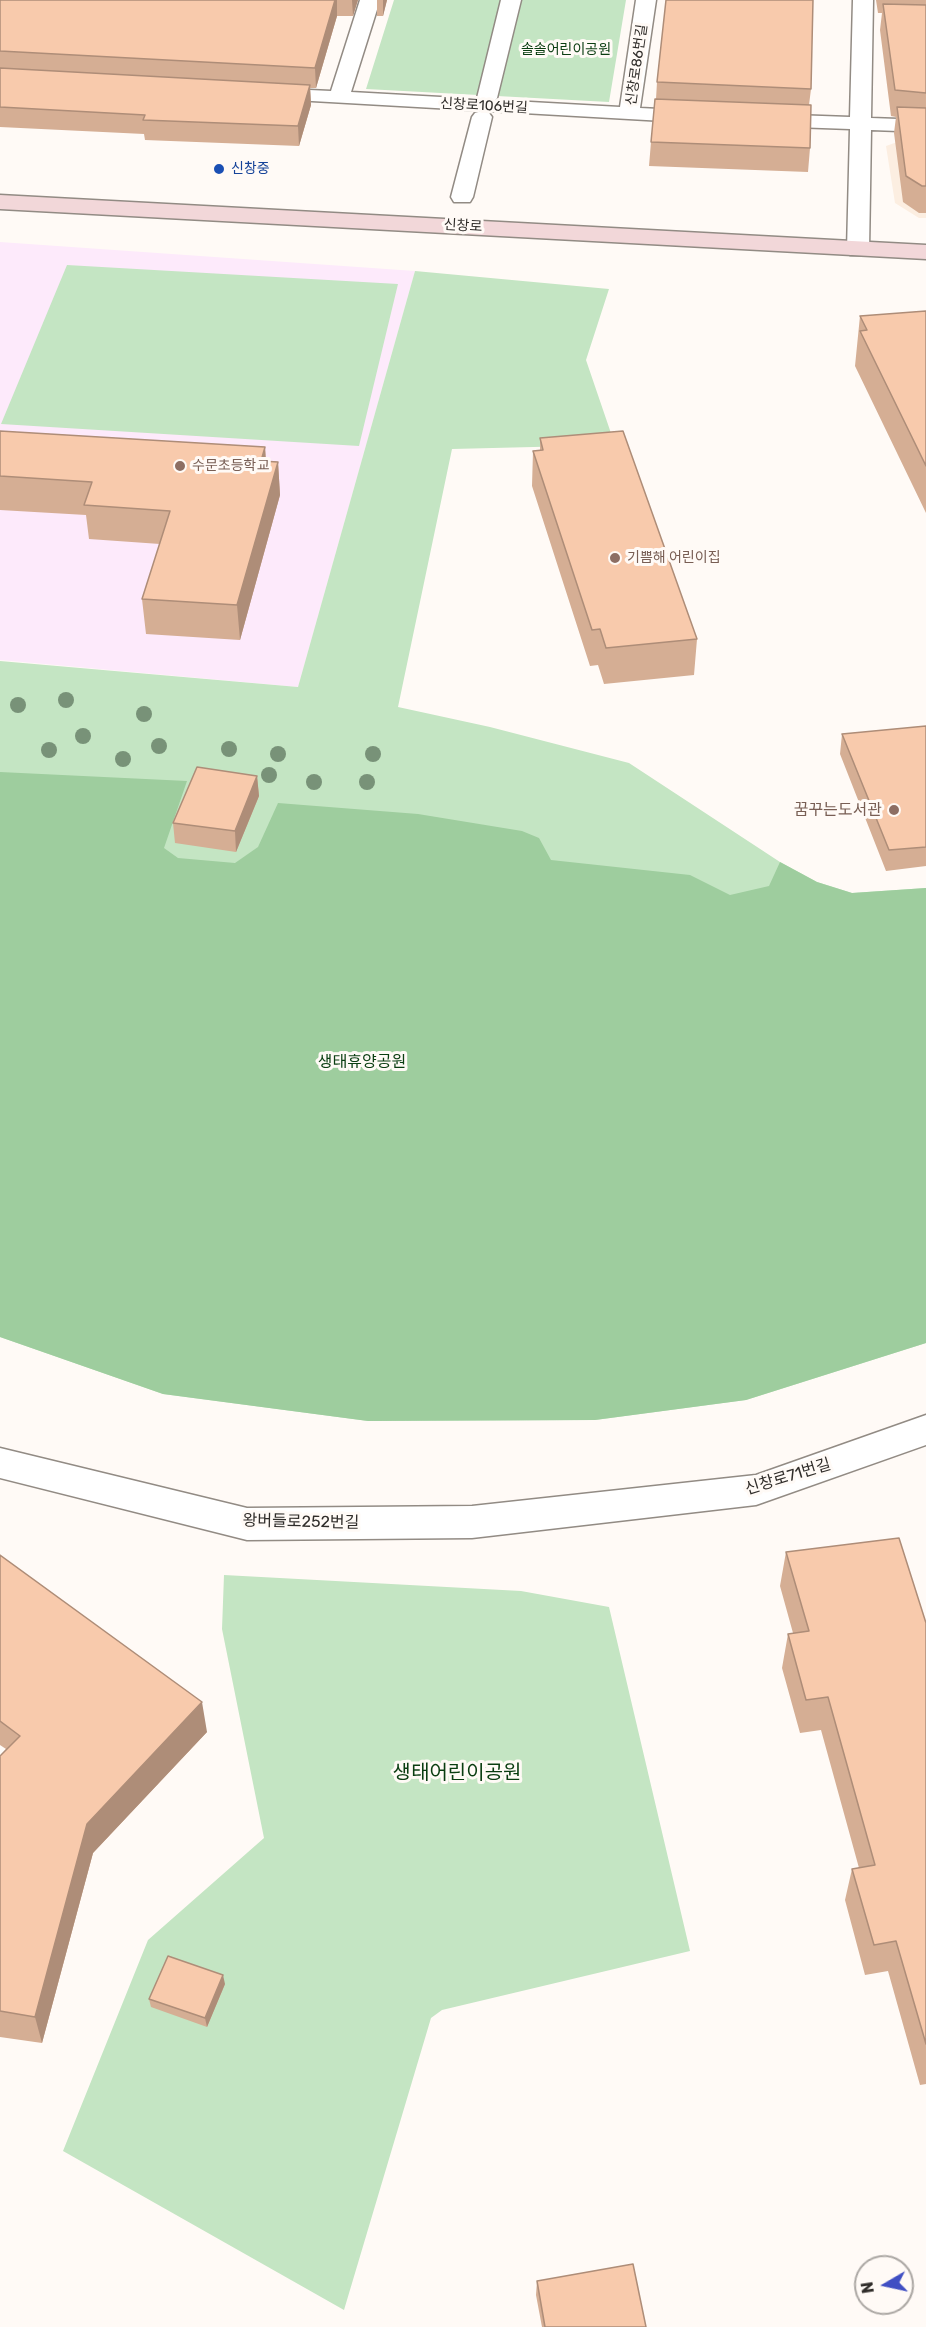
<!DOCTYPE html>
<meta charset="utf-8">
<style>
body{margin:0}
#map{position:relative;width:926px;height:2327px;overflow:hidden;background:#fffaf6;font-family:Rubik,sans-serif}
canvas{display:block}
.north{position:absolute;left:854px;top:2255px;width:60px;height:60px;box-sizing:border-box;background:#fffaf6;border:2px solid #aca8a4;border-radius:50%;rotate:261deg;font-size:16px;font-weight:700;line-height:24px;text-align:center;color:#302d2a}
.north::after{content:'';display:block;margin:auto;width:21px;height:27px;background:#404fc3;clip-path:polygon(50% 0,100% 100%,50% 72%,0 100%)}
</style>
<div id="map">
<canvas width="926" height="2327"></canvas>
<div class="north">N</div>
</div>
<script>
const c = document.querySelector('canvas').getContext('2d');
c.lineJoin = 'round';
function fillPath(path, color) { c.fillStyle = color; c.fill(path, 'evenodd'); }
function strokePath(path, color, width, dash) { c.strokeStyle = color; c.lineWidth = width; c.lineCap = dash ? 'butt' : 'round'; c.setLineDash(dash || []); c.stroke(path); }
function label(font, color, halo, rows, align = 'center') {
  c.font = font + ' Rubik,"Noto Sans KR",sans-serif'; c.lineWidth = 6; c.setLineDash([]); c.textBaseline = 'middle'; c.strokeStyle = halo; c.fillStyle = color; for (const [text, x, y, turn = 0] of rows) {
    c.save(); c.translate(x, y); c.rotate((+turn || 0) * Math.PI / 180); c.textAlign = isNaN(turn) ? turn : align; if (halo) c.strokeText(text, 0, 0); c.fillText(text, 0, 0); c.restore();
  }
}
fillPath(new Path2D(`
 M903,140H926V218H919L895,203L886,146Z`), '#fceee1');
fillPath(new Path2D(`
 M0,242L415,271L298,687L0,660Z`), '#fdeafb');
fillPath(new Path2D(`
 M394,0H626L609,102L366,89Z
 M67,265L398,284L359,446L1,424Z
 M415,271L609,289L586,360L615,445L452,449L398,707L490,727L629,763L780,862L817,882L852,893L926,888V1343L746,1400L595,1420L368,1421L163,1394L0,1337V661L298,687Z
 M224,1575L521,1591L609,1607L690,1951L442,2010L431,2018L344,2310L63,2151L148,1940L264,1838L222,1629Z`), '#c4e5c3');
fillPath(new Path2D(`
 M0,772L187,781L164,848L178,858L235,863L258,847L278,803L418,814L522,831L539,838L551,860L690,875L730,895L769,886L780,862L817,882L852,893L926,888V1343L746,1400L595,1420L368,1421L163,1394L0,1337Z`), '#9ecd9e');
const pedestrian = new Path2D(`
 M501,0H521L497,98L494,102H480L477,98Z
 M482,111L489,113L492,117L473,197L470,202H454L451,197L472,117L475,113Z`);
const minor = new Path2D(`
 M360,0H380L351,92L620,107L636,0H656L640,108L699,111L706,113L709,117L706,121L699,123L259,98L256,94L259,90L266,88L331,91Z
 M853,0H873L871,118L926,120V132L871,130L869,250L866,255H850L847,250L850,129L766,126L759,124L756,120L759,116L766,114L850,117Z`);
const tertiary = new Path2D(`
 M926,1415V1445L756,1505L472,1538L247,1540L0,1478V1448L247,1508L472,1506L756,1475Z`);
const secondary = new Path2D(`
 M0,195L926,245V259L0,209Z`);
strokePath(pedestrian, '#928b84', 3);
strokePath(minor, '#928b84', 3);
strokePath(tertiary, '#928b84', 3);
strokePath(secondary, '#928b84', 3);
fillPath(pedestrian, '#fff');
fillPath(minor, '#fff');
fillPath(tertiary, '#fff');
fillPath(secondary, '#f2d7d9');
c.fillStyle = '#789278';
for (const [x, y] of [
 [66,700],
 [18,705],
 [144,714],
 [83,736],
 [159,746],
 [229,749],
 [49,750],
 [278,754],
 [373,754],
 [123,759],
 [269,775],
 [314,782],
 [367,782]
]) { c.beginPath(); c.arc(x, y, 8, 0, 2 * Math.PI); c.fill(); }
fillPath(new Path2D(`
 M0,0H358L353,16H337L316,88H310L311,105L299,146L145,140L144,134L0,127Z
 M377,0H387L383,16H377Z
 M876,0H926V213H919L903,202L894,133L896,117L891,116L880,30L882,13H878Z
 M657,82L811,89L809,105L810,148L808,172L649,166L651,142L656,99Z
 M926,311V513L855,366L860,316Z
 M0,431L265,447L266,461L278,462L280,495L240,640L146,634L142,599L160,544L89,539L86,515L0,510Z
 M540,438L697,639L694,675L604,684L598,665L590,666L532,486L533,451L540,450Z
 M926,726V866L886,871L840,754L842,734Z
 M257,776L259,796L236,852L175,843L173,823Z
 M786,1552L926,1623V2084L920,2085L888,1971L865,1975L845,1900L852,1869L859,1868L821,1730L800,1733L782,1668L788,1634L793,1633L780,1586Z
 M0,1555L207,1732L93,1853L42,2043L0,2037V1756L6,1749L0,1745Z
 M225,1984L207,2027L151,2007L149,1999Z
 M537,2281L646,2327H542L536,2295Z`), '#d5ae94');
fillPath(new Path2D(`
 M335,0H337V16L316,88L315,68Z
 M352,0H358L353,16Z
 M383,0H387L383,16Z
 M310,85L311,105L299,146L298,126Z
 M265,447L267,481L261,461Z
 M278,462L280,495L240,640L237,605Z
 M257,776L259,796L236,852L235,831Z
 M202,1702L207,1732L93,1853L42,2043L35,2017L87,1824Z
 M223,1975L225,1984L207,2027L205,2018Z`), '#ae8d78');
const building = new Path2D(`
 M0,0H335L315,68L0,51Z
 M666,0H813L811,89L657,82Z
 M883,4L926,5V93L895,90Z
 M0,68L310,85L298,126L143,120L145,115L0,107Z
 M655,99L811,105L810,148L651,142Z
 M897,107L926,108V186H922L906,176Z
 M926,311V466L860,331L867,330L860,316Z
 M0,431L265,447L261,461L278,462L237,605L142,599L170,511L84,505L92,482L0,476Z
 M623,431L697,639L606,648L600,629L592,630L533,451L543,450L540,438Z
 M926,726V847L889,850L842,734Z
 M197,767L257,776L235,831L173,823Z
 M899,1538L926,1623V2044L896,1941L874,1945L852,1869L875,1865L828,1697L806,1700L788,1634L809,1631L786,1552Z
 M0,1555L202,1702L87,1824L35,2017L0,2011V1756L20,1736L0,1721Z
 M168,1956L223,1975L205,2018L149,1999Z
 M633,2264L646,2327H545L537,2281Z`);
fillPath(building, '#f8caac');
strokePath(building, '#ae8d78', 1.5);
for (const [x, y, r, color] of [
 [219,169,6,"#1a4fb4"],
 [180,466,6,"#8d6e63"],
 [615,558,6,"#8d6e63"],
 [894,810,6,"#8d6e63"]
]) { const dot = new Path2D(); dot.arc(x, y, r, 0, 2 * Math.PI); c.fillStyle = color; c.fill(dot); strokePath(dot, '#fffaf6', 2); }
label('14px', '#0a3d11', '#fffaf6', [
 ["솔솔어린이공원",566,50]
]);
label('14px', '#302d2a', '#fffaf6', [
 ["신창로86번길",637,65,-82],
 ["신창로106번길",484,106,3],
 ["신창로",463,226,3]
]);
label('14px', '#164399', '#fffaf6', [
 ["신창중",231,169]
], 'left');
label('14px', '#785e54', '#fffaf6', [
 ["수문초등학교",192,466],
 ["기쁨해 어린이집",627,558]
], 'left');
label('16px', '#785e54', '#fffaf6', [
 ["꿈꾸는도서관",882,810]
], 'right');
label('16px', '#0a3d11', '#fffaf6', [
 ["생태휴양공원",362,1062]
]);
label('16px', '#302d2a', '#fffaf6', [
 ["신창로71번길",788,1477,-17],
 ["왕버들로252번길",301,1522,1]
]);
label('20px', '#0a3d11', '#fffaf6', [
 ["생태어린이공원",457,1773]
]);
</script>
